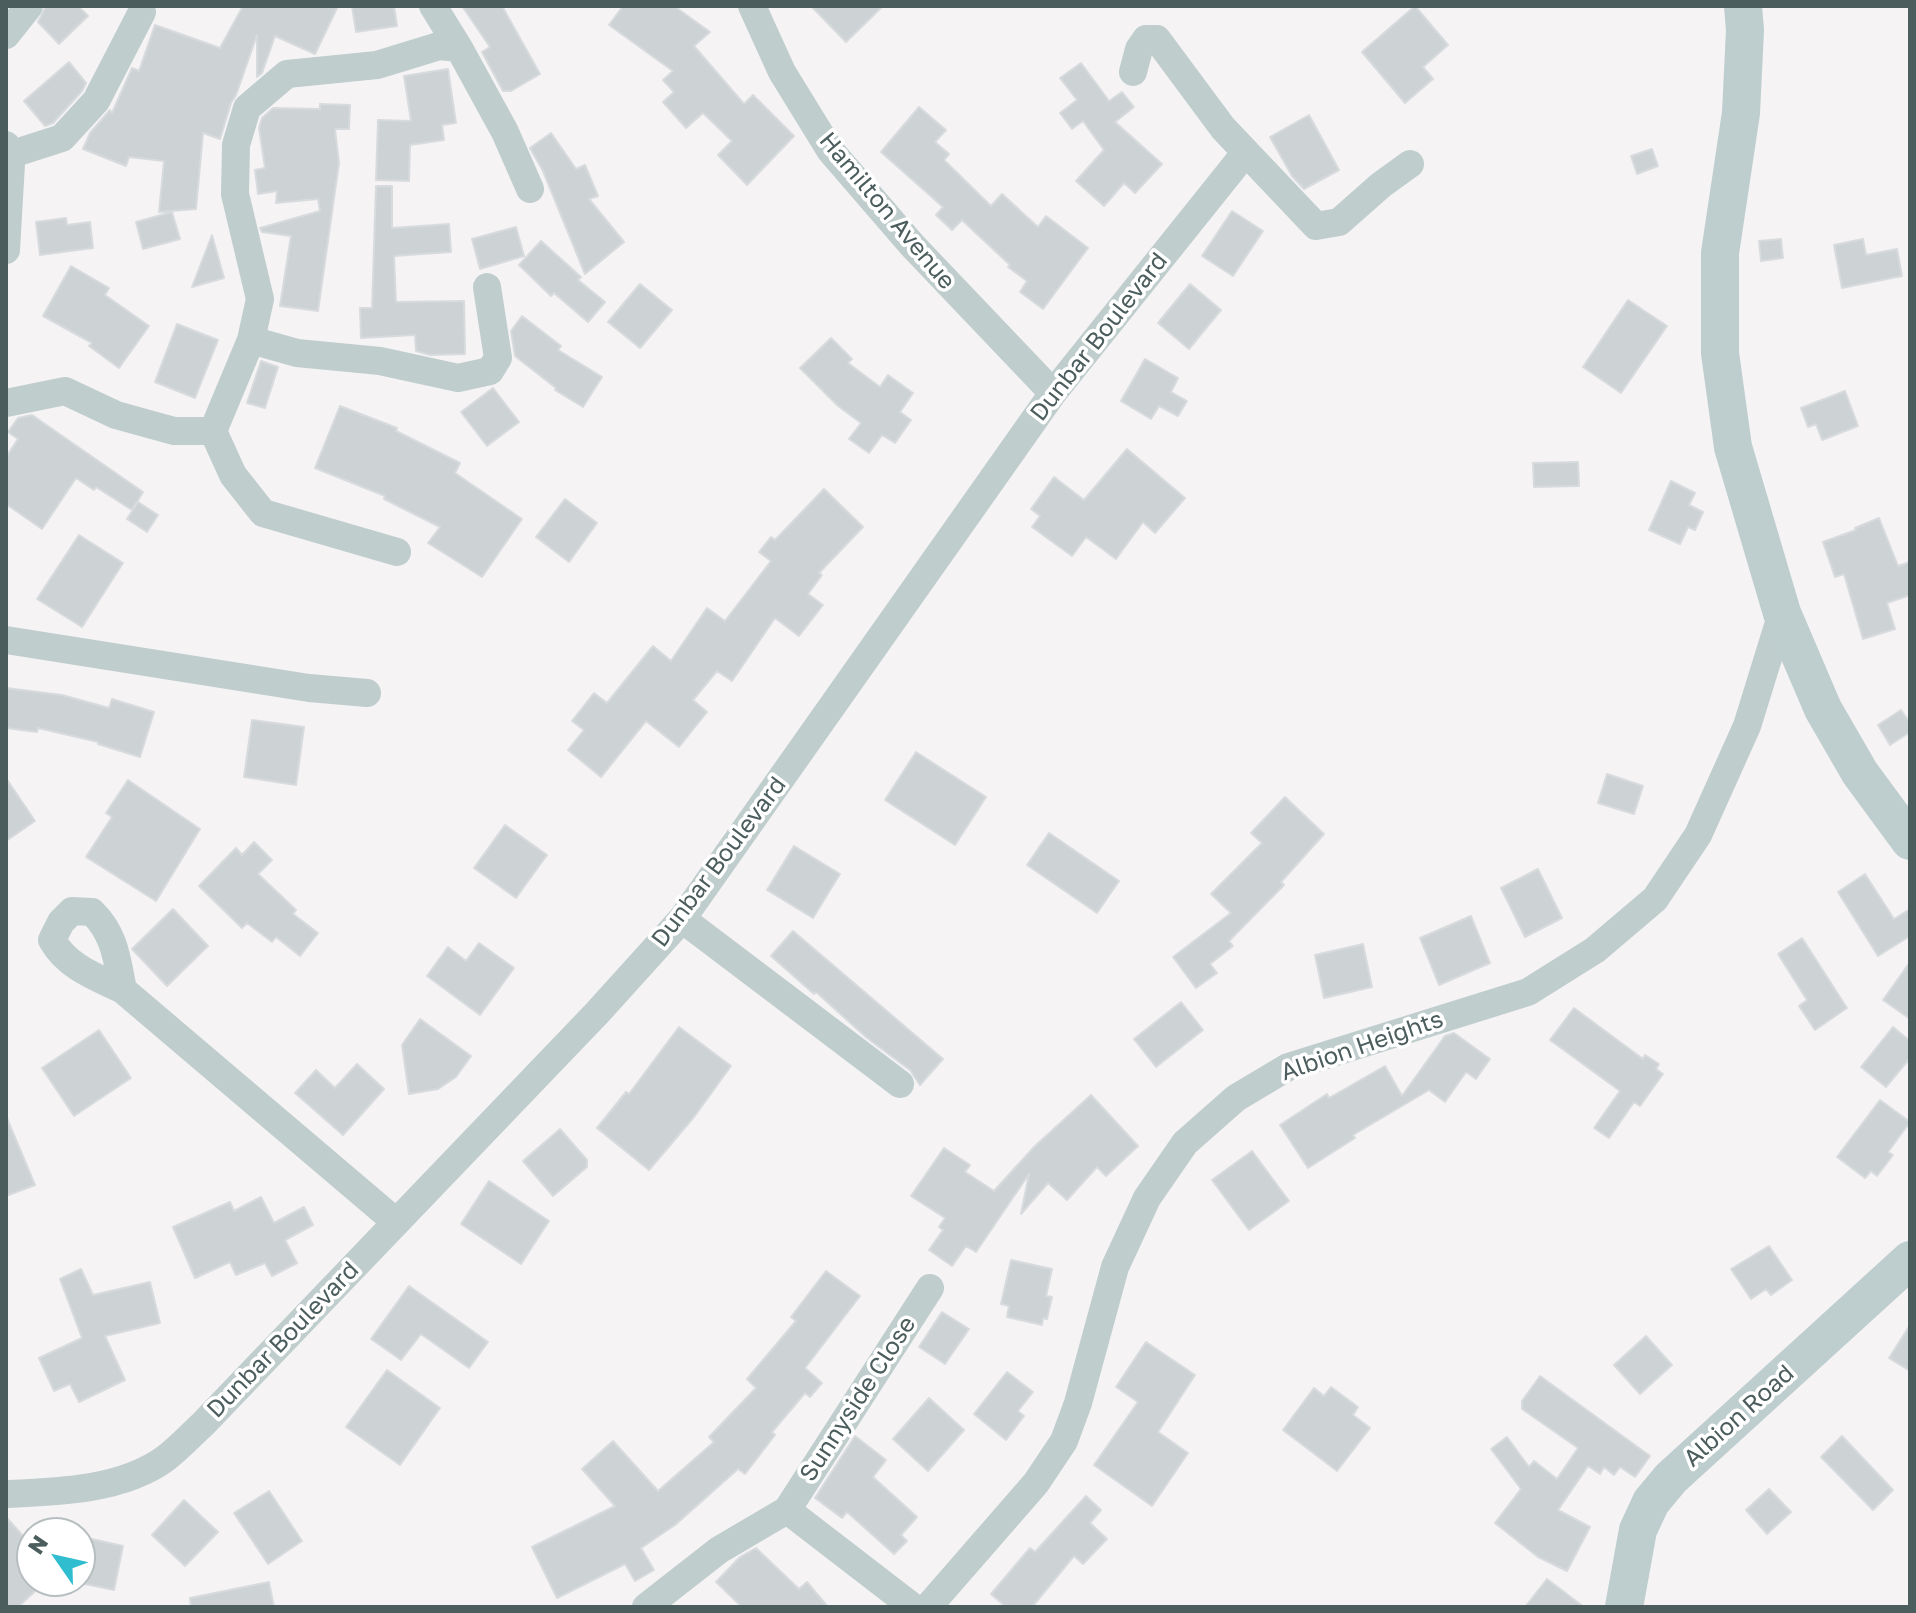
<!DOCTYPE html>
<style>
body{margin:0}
#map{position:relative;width:1916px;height:1613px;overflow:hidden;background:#f5f3f4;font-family:"Golos Text",sans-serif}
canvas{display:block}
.frame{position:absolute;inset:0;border:8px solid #4c5d5e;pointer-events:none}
.north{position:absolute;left:16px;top:1517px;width:80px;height:80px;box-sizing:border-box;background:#fff;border:2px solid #b7bebf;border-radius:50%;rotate:304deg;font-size:22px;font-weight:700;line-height:32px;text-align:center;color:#4c5d5e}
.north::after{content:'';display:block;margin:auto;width:28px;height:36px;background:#31bdd0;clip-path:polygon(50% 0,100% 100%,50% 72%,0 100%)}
</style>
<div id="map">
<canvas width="1916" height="1613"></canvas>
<div class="frame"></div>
<div class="north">N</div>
</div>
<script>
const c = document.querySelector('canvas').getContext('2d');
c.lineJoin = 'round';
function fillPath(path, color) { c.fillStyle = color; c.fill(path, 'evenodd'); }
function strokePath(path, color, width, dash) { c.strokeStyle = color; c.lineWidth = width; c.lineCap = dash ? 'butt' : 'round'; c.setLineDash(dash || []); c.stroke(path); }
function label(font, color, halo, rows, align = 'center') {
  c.font = font + ' "Golos Text",sans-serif'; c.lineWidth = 7; c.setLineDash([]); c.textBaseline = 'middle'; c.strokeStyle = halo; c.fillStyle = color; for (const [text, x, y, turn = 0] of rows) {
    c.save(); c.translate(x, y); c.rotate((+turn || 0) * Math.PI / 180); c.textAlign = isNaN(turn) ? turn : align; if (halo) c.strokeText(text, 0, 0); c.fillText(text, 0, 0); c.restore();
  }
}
const building = new Path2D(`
 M46,6H78L88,16L59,44L38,22Z
 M243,6H338L315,54L275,36L262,73L257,77V35L236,95L231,103L220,139L203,133L196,209L159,212L164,161L129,157L126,166L83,149L90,133L110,110L112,113L132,68L139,71L155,25L220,48Z
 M352,6H394L397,26L356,32Z
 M462,6H502L540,74L511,91H503L482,52L490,47Z
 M623,6H674L710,32L694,46L744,104L753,95L794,136L747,185L718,155L732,141L703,113L686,128L663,102L674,92L663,80L673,71L609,25Z
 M811,6H883L846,42Z
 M1415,6L1448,45L1423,67L1433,79L1405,103L1362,52Z
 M69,62L86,83L82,91L53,123L45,126L24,101Z
 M1081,63L1109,101L1122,92L1134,107L1115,122L1162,164L1135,193L1124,183L1104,206L1076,181L1104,150L1083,121L1072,129L1060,113L1077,100L1060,78Z
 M448,69L456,123L442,125L444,140L410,145L409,181L376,180L378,120L411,121L404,76Z
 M320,104L350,105L349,129H335L339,163L318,311L280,306L291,236L262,232L260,228L320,211L318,199L276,203L277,191L258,194L255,170L265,168L259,128L262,118L273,108L320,109Z
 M919,107L946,130L935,142L949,154L944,160L991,206L1002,194L1038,227L1046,216L1088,248L1043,309L1020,292L1027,281L1008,267L1010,265L962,220L952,230L936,215L943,207L881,152Z
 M1309,115L1339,170L1304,189L1292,176L1270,137Z
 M551,133L576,169L585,165L598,196L589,199L624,242L585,274L543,171L530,148Z
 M1652,149L1658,166L1637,174L1631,156Z
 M376,186H392V228L449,224L451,252L394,256L396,302L464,301L465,354L430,355L416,351L415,335L361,338L360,308H372Z
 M1232,211L1263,231L1233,276L1202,256Z
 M172,212L180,239L143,249L136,222Z
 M66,218L67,225L90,222L93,248L40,255L36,222Z
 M516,227L524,256L480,269L472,239Z
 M212,235L224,278L192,287Z
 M1781,239L1783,258L1761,261L1759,241Z
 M1863,239L1866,255L1897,249L1902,276L1842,288L1834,245Z
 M541,241L581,277L578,280L605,302L588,322L554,293L551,296L519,265Z
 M71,266L109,288L105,295L149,326L119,368L89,346L92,343L43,316Z
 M640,284L672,310L640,348L608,322Z
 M1190,284L1221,310L1189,349L1158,323Z
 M1628,300L1667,326L1621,393L1583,367Z
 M522,316L561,346L558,350L602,377L583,407L555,390L556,388L515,356L511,331Z
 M177,324L218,340L195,398L155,382Z
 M831,338L852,359L848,363L880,387L888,375L913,393L900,412L911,420L895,443L882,435L869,453L849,439L861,423L838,406L800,368Z
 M1145,359L1178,378L1171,392L1187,401L1178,416L1159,406L1151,419L1121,401Z
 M261,361L278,367L265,408L247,403Z
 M493,388L519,422L487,446L461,412Z
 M1845,391L1858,426L1822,440L1816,424L1808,427L1801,408Z
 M340,406L397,428L396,431L460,463L455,473L522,519L482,577L428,543L440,527L384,499L385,496L315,468Z
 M32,415L143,492L132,510L96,487L94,490L76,478L42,529L6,504V457L18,439L8,432L18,418Z
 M1127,449L1185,498L1155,533L1143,522L1116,559L1086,537L1072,556L1032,527L1040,516L1031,509L1054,477L1084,500Z
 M1578,462L1579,486L1534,487L1533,463Z
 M1671,481L1695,493L1689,505L1703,512L1695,530L1688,527L1680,544L1649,530Z
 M824,489L863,527L819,573L822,575L808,594L823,605L799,636L775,618L732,681L717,671L693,700L707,712L679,747L646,721L601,777L568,750L584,730L572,721L594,693L607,703L653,646L671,661L707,608L725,621L771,561L759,552L771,537L775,540Z
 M565,499L597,523L569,562L536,537Z
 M138,502L158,515L147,532L127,519Z
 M1879,518L1898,566L1910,562V595L1887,603L1895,629L1863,639L1844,574L1835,577L1823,542L1856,530L1855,528Z
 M79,535L123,563L82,627L37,599Z
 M6,688L62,695L109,708L112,699L154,712L140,757L98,744V742L38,728L37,732L6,728Z
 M1901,710L1910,723V732L1890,745L1878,725Z
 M252,720L304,727L296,785L244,777Z
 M916,752L986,797L955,845L885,800Z
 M1607,774L1643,786L1634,814L1598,803Z
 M6,778L35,821L6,841Z
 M128,780L200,829L156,901L86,857L112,817L106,813Z
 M1285,797L1324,834L1281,882L1284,885L1229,941L1233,946L1210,964L1217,973L1196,988L1173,957L1231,913L1211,894L1262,843L1251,833Z
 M505,825L547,855L516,898L474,868Z
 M1049,833L1119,881L1097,913L1027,865Z
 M254,842L272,860L258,874L296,910L293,914L318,933L300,956L276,937L272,942L247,923L242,928L199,886L236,848L242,855Z
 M794,846L840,874L813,918L767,890Z
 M1538,869L1562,918L1525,937L1501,888Z
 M1865,874L1894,919L1910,909V936L1878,956L1838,892Z
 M173,909L208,946L167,986L132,949Z
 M1471,916L1490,963L1439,985L1420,938Z
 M793,931L943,1059L920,1085L910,1070L867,1038L816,992L814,994L771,956Z
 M1802,938L1847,1008L1815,1030L1799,1006L1807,1000L1778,954Z
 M479,943L514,968L480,1015L427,976L448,947L466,961Z
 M1363,944L1372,987L1324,998L1315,955Z
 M1910,962V1019L1883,1000Z
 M1181,1002L1203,1030L1156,1067L1134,1039Z
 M1574,1008L1643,1059L1645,1055L1659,1064L1656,1069L1663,1074L1640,1106L1634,1102L1609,1138L1594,1128L1620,1091L1550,1040Z
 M420,1019L471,1056L456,1077L438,1089L409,1094L402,1045Z
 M679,1027L731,1066L694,1117L649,1170L597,1128L626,1092L629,1094Z
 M1893,1027L1910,1041V1058L1886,1087L1861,1067Z
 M99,1030L131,1078L74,1116L42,1068Z
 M1454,1033L1490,1059L1476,1079L1466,1072L1445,1102L1429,1090L1353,1135L1355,1138L1308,1168L1280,1125L1327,1094L1329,1098L1385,1066L1402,1096L1445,1036Z
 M357,1064L384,1089L343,1135L295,1093L316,1070L335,1088Z
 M1091,1095L1138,1146L1106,1176L1097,1167L1067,1200L1048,1183L1021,1214L1029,1174L976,1252L966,1246L952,1266L929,1250L943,1230L939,1227L945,1218L911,1196L944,1148L970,1165L965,1172L994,1191L1035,1146Z
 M1880,1100L1910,1122L1888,1152L1893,1155L1877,1176L1871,1171L1865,1178L1837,1157Z
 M6,1116L35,1185L6,1196Z
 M560,1129L587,1160V1167L553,1196L523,1161Z
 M1252,1151L1289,1201L1249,1230L1212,1180Z
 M489,1181L549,1221L521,1264L461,1224Z
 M261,1197L274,1223L304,1207L313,1225L285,1240L297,1263L272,1276L265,1263L236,1275L230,1262L195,1278L173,1227L230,1202L234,1211Z
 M1769,1246L1792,1280L1771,1295L1766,1289L1751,1299L1731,1269Z
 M1011,1260L1052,1269L1046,1296L1052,1297L1047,1319L1043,1318L1042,1325L1007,1317L1009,1306L1001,1304Z
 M81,1269L93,1295L150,1282L160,1323L105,1336L125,1380L79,1402L70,1384L54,1391L39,1358L82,1338L60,1279Z
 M826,1271L860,1296L805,1368L822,1383L810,1397L805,1393L772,1432L775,1435L745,1474L738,1469L675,1525L641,1548L654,1570L635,1581L625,1564L557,1598L532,1547L615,1506L582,1469L613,1441L658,1491L714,1442L709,1437L756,1388L747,1379L796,1321L791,1317Z
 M409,1286L488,1342L469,1368L421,1334L401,1360L371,1339Z
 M942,1312L969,1329L945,1364L919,1347Z
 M1910,1325V1371L1889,1358Z
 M1646,1336L1672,1365L1640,1394L1614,1365Z
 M1146,1342L1195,1375L1158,1432L1188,1453L1152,1506L1094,1465L1138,1402L1116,1387Z
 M387,1370L440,1408L400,1465L346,1427Z
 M1007,1372L1033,1392L1018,1411L1024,1416L1006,1440L974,1414Z
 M1540,1376L1650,1456L1635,1477L1620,1467L1614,1475L1604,1467L1600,1474L1588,1466L1558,1510L1590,1527L1567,1571L1538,1557L1495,1523L1521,1489L1491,1449L1507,1437L1529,1467L1534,1461L1557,1479L1578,1448L1522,1409V1401Z
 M1331,1387L1358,1407L1353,1415L1370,1428L1337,1471L1283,1430L1314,1388L1324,1396Z
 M929,1398L964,1430L928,1471L893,1439Z
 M855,1436L886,1460L873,1477L917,1517L901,1535L907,1541L894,1554L847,1512L842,1518L815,1498Z
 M1842,1436L1893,1490L1873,1510L1821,1457Z
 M1769,1489L1791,1512L1767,1534L1746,1510Z
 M269,1491L302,1541L268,1564L234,1513Z
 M1086,1496L1101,1510L1090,1523L1107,1539L1083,1564L1074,1556L1032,1607H1006L991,1594L1030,1548L1035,1552Z
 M184,1500L218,1532L185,1566L152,1535Z
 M6,1517L32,1546V1581H46L18,1607H6Z
 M83,1537L123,1546L114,1590L80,1583Z
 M756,1548L799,1589L807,1582L828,1607H742L716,1582L740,1557Z
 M1547,1579L1584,1607H1525Z
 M269,1582L274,1607H191L190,1598Z`);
fillPath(building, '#cdd2d4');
strokePath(building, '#d8dbdd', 2);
strokePath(new Path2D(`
 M433,6L459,48
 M752,6L782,72L830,150L912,245L1053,393
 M6,35L29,6
 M1133,72L1139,49L1146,39H1157L1223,128L1316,226L1339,222L1381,185L1410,164
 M6,145L11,164L6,250
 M9,155L62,138L96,101L142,12
 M251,340L297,353L380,361L458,378L490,371L498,358L487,287
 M6,403L65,391L116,415L174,431H213L251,340L260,299L235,194L236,145L247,108L287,74L377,65L439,46L459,48L505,132L530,189
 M213,431L233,475L263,513L397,552
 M6,640L309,688L367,693
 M682,919L900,1084
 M123,990C117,960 115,934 92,912L72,911L61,922L52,940C67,967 96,977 123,990L396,1222
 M6,1494C58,1492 123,1490 166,1458C179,1448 191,1435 203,1424L597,1013L682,919L1053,393L1246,152
 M646,1607L719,1550L787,1510
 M913,1607L787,1510L930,1288
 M928,1607L1036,1483L1064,1441L1078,1403L1115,1267L1147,1198L1185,1143L1236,1098L1288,1067L1528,992L1595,950L1655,899L1698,835L1747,726L1782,613`), '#c0cdcd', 28);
strokePath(new Path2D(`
 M1743,6L1745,30L1741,113L1720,253V353L1733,447L1782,613L1823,709L1860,773L1910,841
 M1624,1607L1638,1530L1651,1502L1671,1478L1910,1260`), '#becdce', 38);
label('24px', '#4c5d5e', '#fff', [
 ["Hamilton Avenue",887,211,50],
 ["Dunbar Boulevard",1099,337,-52],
 ["Dunbar Boulevard",719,862,-53],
 ["Albion Heights",1362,1046,-19],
 ["Dunbar Boulevard",283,1340,-46],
 ["Sunnyside Close",858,1399,-57],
 ["Albion Road",1739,1416,-42]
]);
</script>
